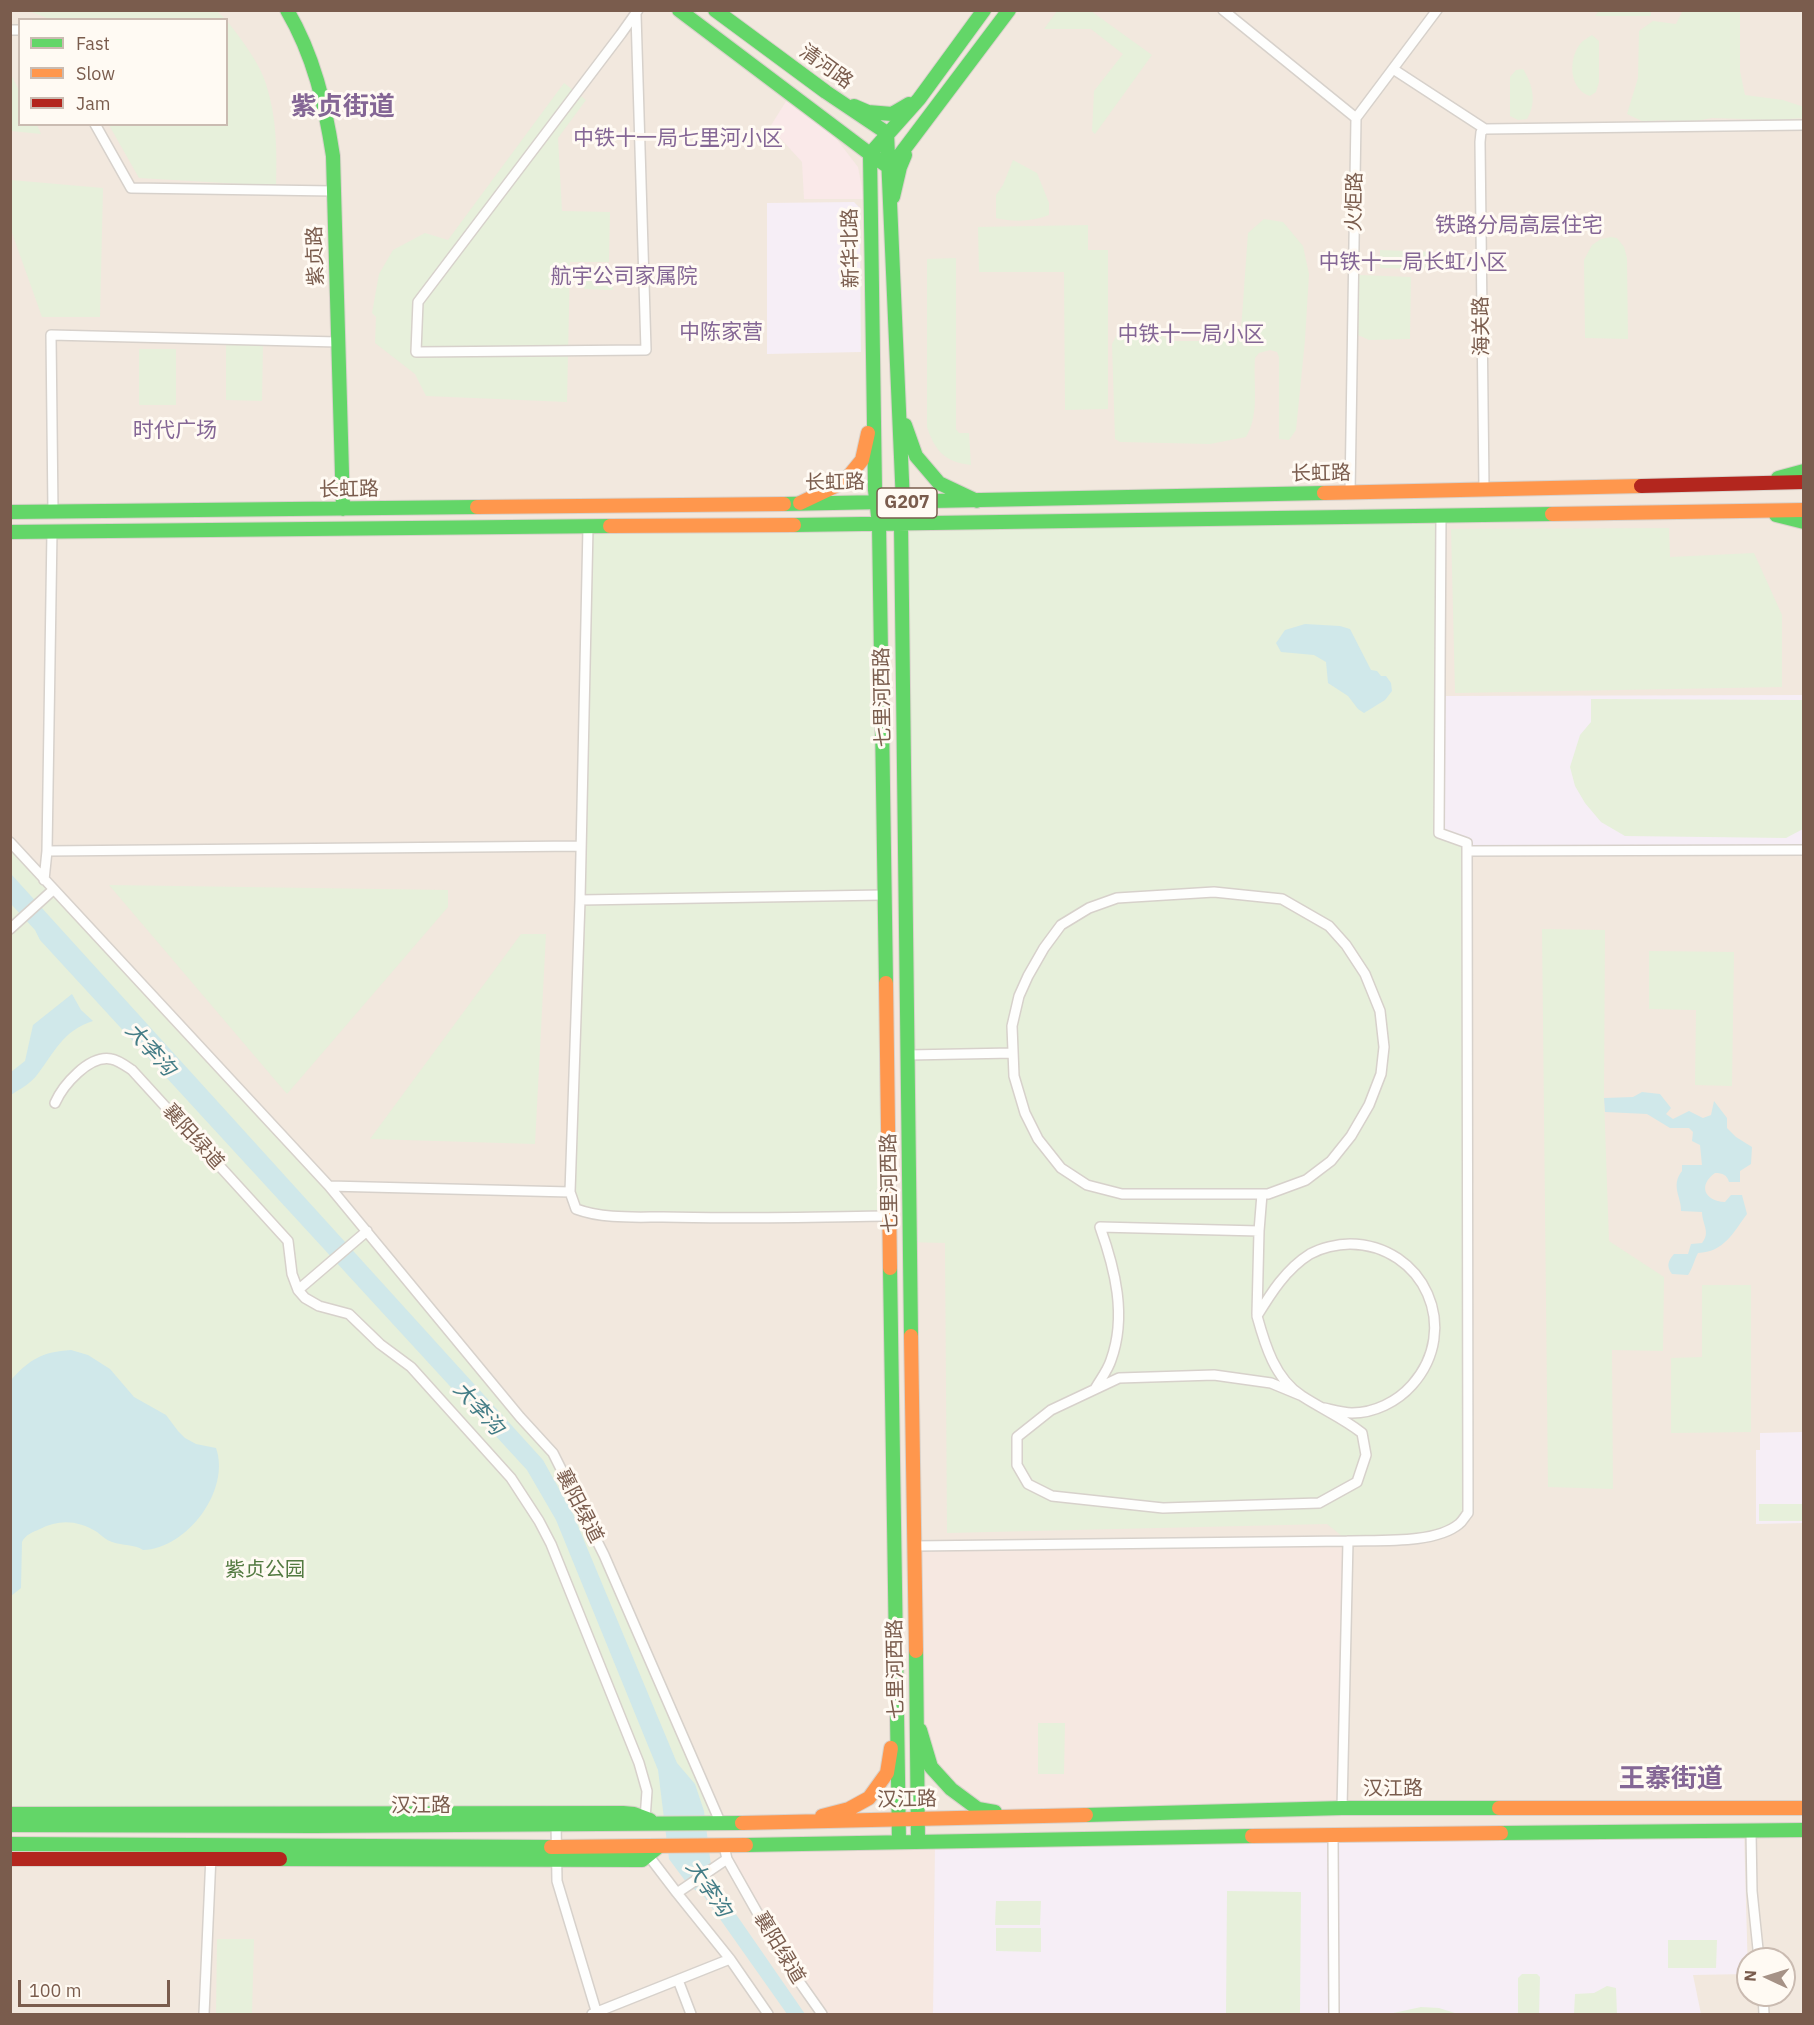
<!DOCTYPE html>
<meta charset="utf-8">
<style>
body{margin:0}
#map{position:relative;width:1814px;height:2025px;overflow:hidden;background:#f9f5f0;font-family:"IBM Plex Sans",sans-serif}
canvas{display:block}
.frame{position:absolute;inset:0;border:12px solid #7a5c4d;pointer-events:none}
.legend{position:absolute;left:18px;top:18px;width:210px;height:108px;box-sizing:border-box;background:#fffaf3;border:2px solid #cabbb1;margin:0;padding:8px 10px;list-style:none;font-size:18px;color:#7a5c4d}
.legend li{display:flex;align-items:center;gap:12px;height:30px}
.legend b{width:30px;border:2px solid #cabbb1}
.north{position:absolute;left:1736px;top:1947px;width:60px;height:60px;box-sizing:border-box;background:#fffaf3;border:2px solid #cabbb1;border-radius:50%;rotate:274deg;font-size:16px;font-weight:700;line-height:24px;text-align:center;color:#7a5c4d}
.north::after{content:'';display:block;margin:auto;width:21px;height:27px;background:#a69286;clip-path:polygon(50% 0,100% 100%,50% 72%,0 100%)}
.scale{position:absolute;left:18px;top:1980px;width:152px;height:27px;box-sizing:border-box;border:3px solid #7a5c4d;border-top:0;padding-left:8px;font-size:18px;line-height:21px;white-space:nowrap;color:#7a5c4d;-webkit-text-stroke:4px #fffaf3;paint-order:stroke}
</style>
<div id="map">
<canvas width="1814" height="2025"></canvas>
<div class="frame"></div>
<ul class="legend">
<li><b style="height:8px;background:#63d668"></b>Fast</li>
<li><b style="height:8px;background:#ff974d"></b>Slow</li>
<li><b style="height:8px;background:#b3261e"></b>Jam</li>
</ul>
<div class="north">N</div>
<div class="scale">100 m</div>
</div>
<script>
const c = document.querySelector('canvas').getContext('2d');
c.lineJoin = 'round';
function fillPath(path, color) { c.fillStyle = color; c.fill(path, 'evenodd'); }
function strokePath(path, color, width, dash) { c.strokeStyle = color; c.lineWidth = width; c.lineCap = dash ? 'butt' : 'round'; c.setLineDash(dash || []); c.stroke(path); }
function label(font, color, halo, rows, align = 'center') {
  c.font = font + ' "IBM Plex Sans","Noto Sans SC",sans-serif'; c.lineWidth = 6; c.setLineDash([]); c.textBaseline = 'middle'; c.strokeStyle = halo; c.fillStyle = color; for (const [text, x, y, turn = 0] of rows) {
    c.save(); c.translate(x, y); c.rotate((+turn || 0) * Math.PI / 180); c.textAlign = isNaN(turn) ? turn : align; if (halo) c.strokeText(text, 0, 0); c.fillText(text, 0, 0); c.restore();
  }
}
fillPath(new Path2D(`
 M11,11H1803V2014H11ZM20,20H226V124H20ZM1748,1959H1784V1995H1748Z`), '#f2e8de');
fillPath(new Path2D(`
 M1348,1541L1342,1808L1020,1816L978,1809L931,1767L916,1715L914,1546Z
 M935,1841L933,2014H822L784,1960L724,1846Z`), '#f6e8e1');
fillPath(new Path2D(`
 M854,202L860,208L861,352L767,354V203Z
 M1803,695V850L1467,851L1439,833L1440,696Z
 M1803,1432V1523L1756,1524V1450H1760V1433Z
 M1744,1831L1748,1974L1693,1975L1701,2014H933L935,1841Z`), '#f6eef6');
fillPath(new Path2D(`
 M788,98L835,137L858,167L864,199H804L802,162L770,127Z`), '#fae9e9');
fillPath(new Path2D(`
 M1683,10L1740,11V71L1745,95L1783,100L1804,107L1803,118L1775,120L1712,118L1685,123L1663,120L1644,122L1627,114L1638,78L1639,31L1653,21L1676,24Z
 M217,11L225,19L52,20L29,11Z
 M1057,11H1091L1152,55L1095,134L1092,131L1094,91L1123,54L1091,29H1044Z
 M1599,11H1651V16H1595Z
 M227,21C242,40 259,62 266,84C277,118 277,151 276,186L139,178L109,125L226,124Z
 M1592,35L1599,41V82L1596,92L1590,96C1569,89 1568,60 1580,44C1583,40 1588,38 1592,35Z
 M1523,69C1533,85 1537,102 1527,119L1518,120L1510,116V77L1516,70Z
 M11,75L19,90L20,124L37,125L41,134L11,131Z
 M564,83L586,100L558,138L562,211L610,212L609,262H570L567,402L426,396L415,374L375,343L376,317L372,313L379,274L393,250L425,233L448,240Z
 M1013,160L1037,173L1049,203V215C1032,222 1013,222 996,218V195L1003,185Z
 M11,180L103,188L100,317H42L11,230Z
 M1264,219L1283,222L1303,246L1309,274L1305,340L1296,430L1289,440L1279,439V357L1277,352L1270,350L1259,353L1255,358C1253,384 1260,414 1246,437L1210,444L1120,442L1115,439L1112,344L1122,325L1143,326L1158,332L1170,341H1212L1241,330L1248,233Z
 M1088,225V250H1108V409L1065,410L1064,272H979L978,227Z
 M1611,237L1617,238L1624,247L1627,258L1628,339L1585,338L1584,260L1592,245L1601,239Z
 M1380,250L1433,252V269L1380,268Z
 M956,258V429L959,433H969L971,465C945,462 935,451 927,427V259Z
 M584,271H613V290L584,289Z
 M1359,275L1411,277L1410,339L1369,340L1358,335Z
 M226,344H263L262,401L226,400Z
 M139,349H176V405H139Z
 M1441,515L1439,833L1467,843L1463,1244L1468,1513L1439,1534L1348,1541L1327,1524L947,1533L945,1243L905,1242L901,524Z
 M879,524L888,1216H611L576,1209L570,1192L588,527Z
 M1669,528L1670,557L1754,553L1782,615V687L1455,693L1451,529Z
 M1591,699L1803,700V829L1786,838L1625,836L1601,822L1585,803L1575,786L1570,767L1580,735L1591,722Z
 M11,842L329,1186L553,1453L604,1555L721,1824L11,1825Z
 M109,885L448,890V907L287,1094Z
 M1542,929L1605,930L1604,1098L1609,1241L1664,1277L1663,1351L1612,1350L1613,1489L1548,1487Z
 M521,934H546L535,1144L370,1139Z
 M1649,951L1734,952L1732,1086L1695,1085L1696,1010L1649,1009Z
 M1702,1285H1751V1432L1671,1433V1358L1702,1357Z
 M1759,1504H1803V1521H1759Z
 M1038,1723H1065L1064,1774H1038Z
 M1227,1891L1301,1892L1300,2014H1226Z
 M996,1901H1041L1040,1925H995Z
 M996,1928H1041V1952L996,1951Z
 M217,1939H254L252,2014H216Z
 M1668,1940H1717L1716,1968H1668Z
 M1522,1974H1537L1540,1977L1539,2014H1518V1978Z
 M1607,1986L1616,1988L1617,2014H1574L1575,1994L1594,1993Z
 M1421,2007L1439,2008L1458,2014H1389Z`), '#e7f0db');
fillPath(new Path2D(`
 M1305,624L1340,626L1350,629L1371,670L1377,671L1381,676H1386L1391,683L1392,691L1385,700L1364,713L1358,709L1348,696L1328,683L1326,662L1314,655L1281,652L1276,643L1285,630Z
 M11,874L543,1460L573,1514L677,1763L695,1784L704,1811L713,1881L805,2014H787L703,1895L689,1886L669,1859L658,1770L556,1520L527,1470L40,940L35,930L11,904Z
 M72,994L81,1010L93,1021C62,1031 55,1052 37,1075C30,1084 20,1089 11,1095V1072L25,1061L33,1025Z
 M1642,1092L1660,1094L1671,1108L1666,1114L1673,1119L1689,1111L1703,1118L1711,1115L1714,1101L1727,1118V1128L1736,1137L1752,1147L1751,1164L1740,1171V1182H1729C1727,1175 1723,1173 1715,1173C1698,1185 1704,1201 1725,1202L1731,1195H1742L1747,1214C1733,1233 1724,1252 1698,1253C1694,1260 1693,1268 1688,1275L1672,1274C1666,1266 1668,1261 1674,1254H1688L1691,1244L1702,1243C1711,1232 1702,1224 1702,1212L1681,1211C1682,1198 1670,1186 1682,1171V1165H1702L1700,1145L1692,1141L1693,1132L1689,1128H1670L1647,1114L1605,1112L1604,1098L1633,1097Z
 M71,1350L88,1355L110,1369L134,1397L166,1415L178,1431L185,1438L196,1444L216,1448C231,1490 187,1549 143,1550C134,1544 123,1546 112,1542C106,1540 102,1536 97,1532C78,1520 59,1519 40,1529C33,1532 25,1535 22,1542L21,1588L11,1596V1380C30,1359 42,1352 71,1350Z`), '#d0e8ea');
const street = new Path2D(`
 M1223,10L1356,118
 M636,14L646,350L416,352L418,302L621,34L638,10
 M10,30H20
 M1393,69L1485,129L1804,125
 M95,124L131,188L334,191
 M1484,489L1480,142L1481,132L1485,129
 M1350,493L1356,118L1437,10
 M53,512L51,335L338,342
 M588,527L580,900L570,1192L576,1209C603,1219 634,1217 663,1217C738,1219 813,1217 888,1216
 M10,842L329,1186L520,1417L553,1453L604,1555L721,1824
 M47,851L581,846
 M1467,851L1804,850
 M44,880L47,851L52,531
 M1214,892L1282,899L1329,926L1346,945L1365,974L1380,1011L1384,1047L1381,1074L1369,1105L1351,1136L1331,1161L1306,1180L1268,1194H1122L1087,1185L1061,1168L1038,1139L1025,1113L1014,1076L1012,1026L1019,996L1028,976L1044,948L1061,925L1089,908L1117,898Z
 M580,900L884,895
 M10,929L53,890
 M908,1055L1013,1053
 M55,1103C63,1085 89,1055 111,1059C118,1060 126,1066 132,1070L288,1241L292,1274L298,1290L305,1298L319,1306L349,1314L380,1344L411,1367L511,1478L539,1521L551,1544L639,1763L647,1791L645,1819
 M329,1186L570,1192
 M1259,1231L1262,1194
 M298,1290L367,1231
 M1095,1389C1100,1380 1108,1370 1111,1360C1127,1316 1115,1269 1100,1227L1259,1231L1257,1314
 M1300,1395L1271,1383L1214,1375L1119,1378L1051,1410L1017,1437V1465L1028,1484L1052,1496L1163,1508L1319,1503L1357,1482L1366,1455L1362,1433C1343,1418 1322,1409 1302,1396C1275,1379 1265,1345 1257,1316C1271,1293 1286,1269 1310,1254C1321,1248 1337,1244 1350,1244C1424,1245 1462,1329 1412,1385C1397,1402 1374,1413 1352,1413C1343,1413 1333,1410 1324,1408
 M914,1546L1348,1541
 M1342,1808L1348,1541C1379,1540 1435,1544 1459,1524C1463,1521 1465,1516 1468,1513L1467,843L1439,833L1441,515
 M556,1822L557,1881L597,2014
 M1751,1831L1752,1891L1759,1959
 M1333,1835L1334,2014
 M724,1846L727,1859L784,1960L822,2014
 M648,1855L677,1893
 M727,1859L677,1893L730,1959L768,2014
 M678,1980L691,2014
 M1763,1995L1764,2014
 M204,2014L211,1855
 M592,2014L730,1959`);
const fast = new Path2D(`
 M287,10C314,56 325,104 333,156L343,509
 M679,10L870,154L875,490L879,524
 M715,10L826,92L887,133L903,503L901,523
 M984,10L919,99L870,154L890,168L1009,10
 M854,106L868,112L892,114L909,104
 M893,197L900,167L905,155
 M905,425L916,456L939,483L977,501
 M1778,478L1804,471
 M784,504L1324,493
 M10,512L477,507
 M1776,515L1804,522
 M901,523L911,1336
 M879,524L886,983
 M794,525L1552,514
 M10,532L610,526
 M890,1268L899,1842
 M916,1651L918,1842
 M920,1730L931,1767L951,1789L978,1809L995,1812
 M10,1814L623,1813L634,1814L650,1820
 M1086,1815L1342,1808H1499
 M10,1825L314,1826L742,1823
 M1501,1833L1804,1830
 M10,1844L551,1847
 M746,1845L1252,1836
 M280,1859L642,1860L658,1847`);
const slow = new Path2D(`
 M1324,493L1641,486
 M800,503L844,482L862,460L868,433
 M477,507L784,504
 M1552,514L1804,510
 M610,526L794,525
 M886,983L890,1268
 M911,1336L916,1651
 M1499,1808H1804
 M822,1816L849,1809L869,1798L887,1773L891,1748
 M742,1823L1086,1815
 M1252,1836L1501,1833
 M551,1847L746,1845`);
const jam = new Path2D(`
 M1641,486L1804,482
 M10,1859H280`);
strokePath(street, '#d7d1cb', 12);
strokePath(fast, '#d9d2cb', 16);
strokePath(slow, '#d9d2cb', 16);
strokePath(jam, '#d9d2cb', 16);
strokePath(street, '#fefefd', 9);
strokePath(fast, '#63d668', 14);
strokePath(slow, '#ff974d', 14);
strokePath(jam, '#b3261e', 14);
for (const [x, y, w] of [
 [907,503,60]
]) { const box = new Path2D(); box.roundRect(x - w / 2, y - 15, w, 30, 4.5); c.fillStyle = '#fffaf3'; c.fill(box); strokePath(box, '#7a5c4d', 1.5); }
label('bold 18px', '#7a5c4d', null, [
 ["G207",907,503]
]);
label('20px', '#7a5c4d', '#fffaf3', [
 ["清河路",826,67,36],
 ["火炬路",1355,202,-89],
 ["新华北路",851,248,-91],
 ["紫贞路",316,256,-92],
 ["海关路",1482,326,-91],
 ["长虹路",1321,474,-1],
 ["长虹路",835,483,-1],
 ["长虹路",349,490,-1],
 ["七里河西路",883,697,-91],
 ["襄阳绿道",193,1137,48],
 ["七里河西路",890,1183,-91],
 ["襄阳绿道",579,1506,63],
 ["七里河西路",896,1669,-91],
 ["汉江路",1393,1789],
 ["汉江路",907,1800,-1],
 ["汉江路",421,1806],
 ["襄阳绿道",779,1948,59]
]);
label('20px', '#537a41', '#fffaf3', [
 ["紫贞公园",265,1570]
]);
label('21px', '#846695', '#fffaf3', [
 ["中铁十一局七里河小区",678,139],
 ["铁路分局高层住宅",1519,226],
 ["中铁十一局长虹小区",1413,263],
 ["航宇公司家属院",624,277],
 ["中陈家营",721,333],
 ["中铁十一局小区",1191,335],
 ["时代广场",175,431]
]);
label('italic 21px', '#437c86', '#fffaf3', [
 ["大李沟",150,1050,48],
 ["大李沟",478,1409,48],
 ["大李沟",708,1889,56]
]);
label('bold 26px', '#846695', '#fffaf3', [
 ["紫贞街道",343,107],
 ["王寨街道",1671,1779]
]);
</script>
